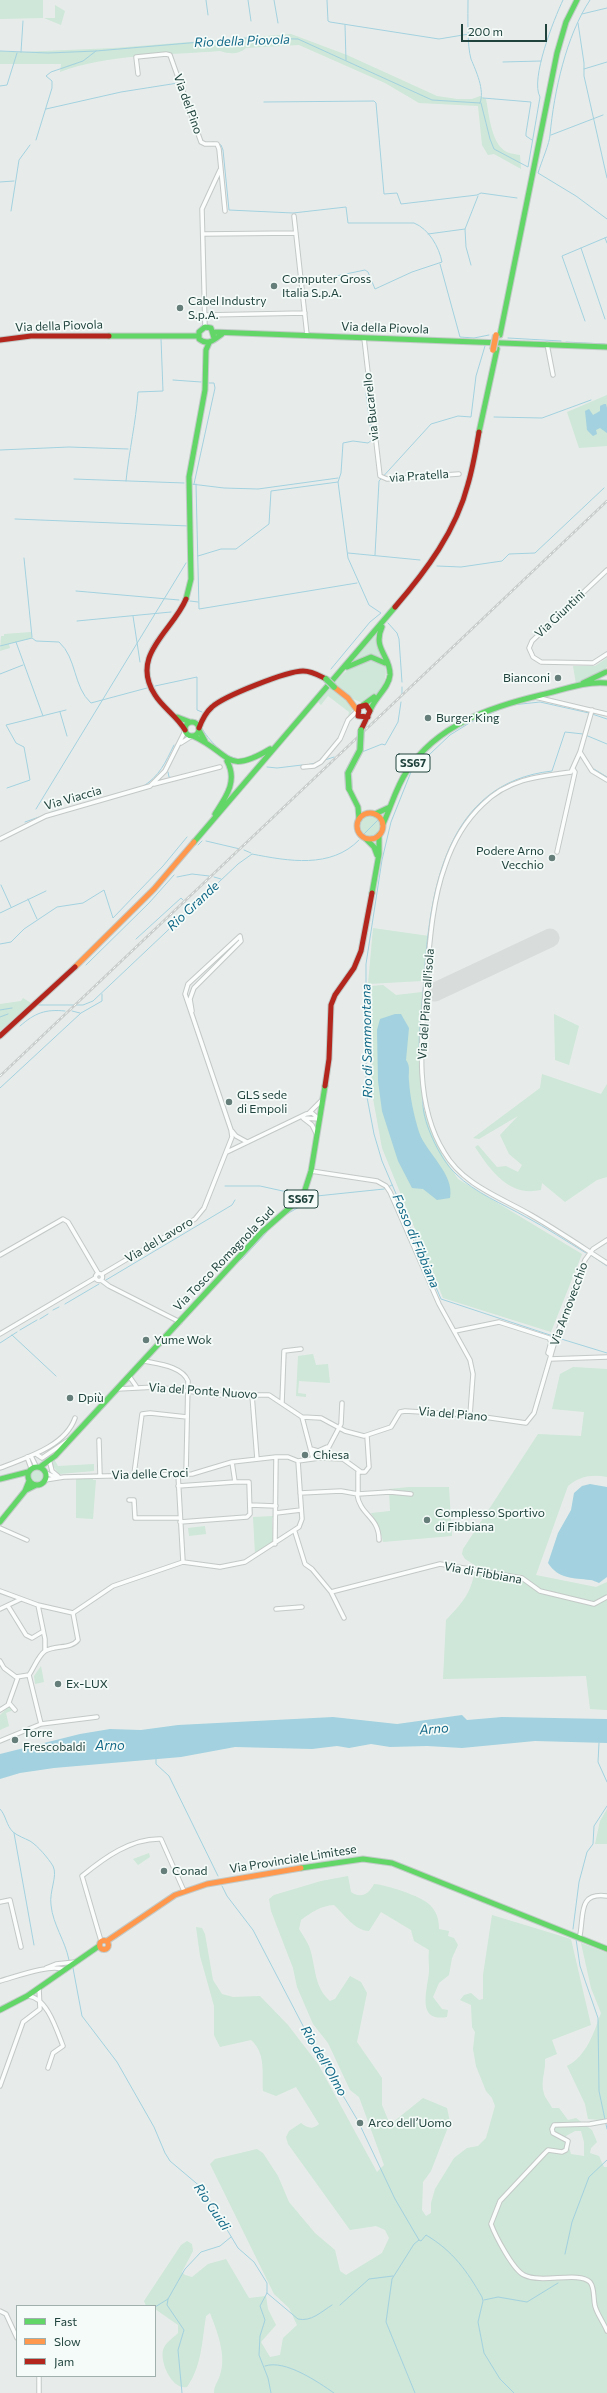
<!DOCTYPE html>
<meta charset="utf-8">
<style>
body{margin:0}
#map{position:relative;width:607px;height:2393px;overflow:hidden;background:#e7ecea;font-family:Commissioner,sans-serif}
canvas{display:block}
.legend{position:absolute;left:16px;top:2305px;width:140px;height:72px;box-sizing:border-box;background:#f5fbf8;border:1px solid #a0b1ad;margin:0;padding:5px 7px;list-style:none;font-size:12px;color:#20433d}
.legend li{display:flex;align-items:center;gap:8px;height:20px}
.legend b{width:20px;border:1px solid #a0b1ad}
.scale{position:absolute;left:461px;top:24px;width:86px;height:18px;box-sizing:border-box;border:2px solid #20433d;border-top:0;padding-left:5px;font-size:12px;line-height:14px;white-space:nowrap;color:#20433d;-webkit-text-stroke:3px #f5fbf8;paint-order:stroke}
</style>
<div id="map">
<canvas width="607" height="2393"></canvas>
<ul class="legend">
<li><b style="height:5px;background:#63d668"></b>Fast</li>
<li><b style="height:5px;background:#ff974d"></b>Slow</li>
<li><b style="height:5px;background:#b3261e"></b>Jam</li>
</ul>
<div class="scale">200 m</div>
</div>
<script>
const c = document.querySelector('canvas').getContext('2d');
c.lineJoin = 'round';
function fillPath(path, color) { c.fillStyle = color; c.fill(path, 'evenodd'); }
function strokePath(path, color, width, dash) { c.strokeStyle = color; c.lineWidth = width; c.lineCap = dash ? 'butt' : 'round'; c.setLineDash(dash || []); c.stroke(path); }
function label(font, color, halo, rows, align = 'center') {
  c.font = font + ' Commissioner,sans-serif'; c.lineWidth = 3.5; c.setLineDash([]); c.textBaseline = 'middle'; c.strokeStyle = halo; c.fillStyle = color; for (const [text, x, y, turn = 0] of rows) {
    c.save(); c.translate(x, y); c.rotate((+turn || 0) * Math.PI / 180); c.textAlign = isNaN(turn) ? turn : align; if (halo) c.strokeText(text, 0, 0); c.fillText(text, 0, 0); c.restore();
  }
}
fillPath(new Path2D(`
 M0,0H43V18L0,19Z
 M55,5L65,11L61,25L44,18H55Z
 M291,34L347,55L437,96L457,99H472L480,96L486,99C489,114 491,142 505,151C509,154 516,154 520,155L521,169L494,154L488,155L482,145L478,106L419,103L385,83L299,45L246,48C238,55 230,54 220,51C169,55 107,54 60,72L61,64H0V51L21,52L114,48Z
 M607,395V446L579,448L567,412Z
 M378,631L382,657L352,661Z
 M31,632L32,638L9,644L10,648L0,651L1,636H4V634Z
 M372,658L384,664C391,678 377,702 360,702L351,698L335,684L331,688L350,703L353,709L348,717L349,712L328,696L321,705L318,702C337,680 342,669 372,658Z
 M607,658V667L597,676L576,684L573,666H595Z
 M359 826a11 11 0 1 1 22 0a11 11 0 1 1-22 0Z
 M373,928L429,936L422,981L368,984Z
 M383,985L396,995L422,992V1104L443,1156L458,1179L582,1254L551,1332L443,1298L382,1148L372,1093L371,986Z
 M23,998L31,1003L0,1031V1004L21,1001Z
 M554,1014L579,1026L569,1065L555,1060Z
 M542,1074L601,1094L607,1084V1177L597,1180L565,1202L542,1183L541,1190C509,1197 491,1171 475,1147L478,1145L497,1167L506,1166L518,1172L522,1165L509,1154L500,1135L518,1116L479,1139L473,1138L540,1088Z
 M313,1354L316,1365L328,1364L330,1383L299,1381L298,1393L306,1394V1397L296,1396L298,1356Z
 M573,1367L607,1369V1477C592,1474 580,1476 568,1486L536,1575L596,1587L607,1582V1710L590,1709L586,1676L443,1679L446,1620C465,1600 471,1593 476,1566L465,1559L462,1554L463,1549L538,1434L581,1436L584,1412L552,1409L560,1374Z
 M54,1459L58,1466L94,1464V1471L59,1474L52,1465Z
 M30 1476a7 7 0 1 1 14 0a7 7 0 1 1-14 0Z
 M93,1477V1480H96L93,1519L76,1518V1478Z
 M409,1487H449L452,1536L383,1542L380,1529L371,1513L390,1511L389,1489Z
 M274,1516L272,1518L273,1544L255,1554L253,1517Z
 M205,1526L206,1534L189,1536L188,1528Z
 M41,1666L44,1682L35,1684L34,1676Z
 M9,1706L13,1710L6,1713L9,1726L0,1730V1715Z
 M607,1809V1844H595L600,1821Z
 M149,1853L150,1857L138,1865L133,1859Z
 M348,1876L351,1892C361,1899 369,1894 374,1884C387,1885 421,1896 430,1905C437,1912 439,1920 439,1929L449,1931L448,1936L454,1938L458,1945L452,1958L449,1975L439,1983L433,1997L442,2009L448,2010L447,2017C413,2023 430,1984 429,1968C429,1962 428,1957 429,1950L414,1941L411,1930L381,1912L369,1931C355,1931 344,1914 334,1905C320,1906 312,1912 301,1920L299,1929C303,1936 308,1942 310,1949C316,1968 314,1987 330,2001L335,1999L350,1976L361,1982L367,1993L357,2042L382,2078V2105L389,2122L392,2123L423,2098L447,2108L450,2122L431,2171L423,2182L422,2210L426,2216L431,2213V2203L435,2189L454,2158L467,2148L478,2146L486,2138L495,2106L492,2098L486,2091L476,2066L473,2049L475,2032L472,2027L471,2005L460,2000L464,1995L471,1993L479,2000L483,1999V1975L492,1915L571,1939L591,2025L552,2040L557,2054L545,2059C546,2071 540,2081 544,2094C545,2098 550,2103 552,2108H559L568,2120L576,2118L592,2130L597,2142L591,2148L590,2153L599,2156L604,2167H607V2393H214C214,2385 218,2382 220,2375C227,2356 217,2331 210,2313L206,2316C202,2340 202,2366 187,2387C172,2390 160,2363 163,2350C165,2343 173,2338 178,2333V2325L155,2309V2306H146L144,2301L181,2245L187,2241L192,2244L193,2251L182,2272L185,2275L192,2277L208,2264L226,2259L249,2298L266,2296L268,2309L276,2325L261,2342L270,2357L280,2355L283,2338L297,2325L289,2308L274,2294L210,2164L215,2159L257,2149L263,2153L278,2176L289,2202L315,2233L335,2250L340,2271L346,2275L382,2253L389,2238L385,2230L376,2226L350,2230L288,2144L286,2137L289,2131L301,2123C308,2128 312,2130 319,2124L296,2087L276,2096L263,2091C262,2073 266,2053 251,2040L220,2047L214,2035V2006L200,1956L196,1927L202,1928L205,1934L213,1980L222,1994L233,1997L260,1996L288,2025L318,2064L377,2172L384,2165L359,2097L350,2090L328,2043L313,2024L297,1987L293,1968L271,1911L269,1899L274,1895L321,1881ZM575,2131H581L584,2142V2156L571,2154L566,2136Z
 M581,1943L607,1953V2118L600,2120L588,2119L585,2104L567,2066C587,2056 594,2032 601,2013L591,1988Z`), '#cee7d8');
fillPath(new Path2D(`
 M604,404H606L607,408V433L600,428L596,430L597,434L593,436L587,430L585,411L589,409L593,415L600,411V406Z
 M395,1014H401L409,1028L406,1060C411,1067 408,1073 409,1081C410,1097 414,1116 419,1132C426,1153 455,1174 450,1198L437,1200L423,1189L412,1188L398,1161L382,1111L378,1081L377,1030L380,1019Z
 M590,1484L607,1487V1577L599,1583C596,1582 593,1580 590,1580C574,1578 558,1579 548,1563L558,1533L571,1510L574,1493L582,1486Z
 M462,1715L467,1720L502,1717L607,1719V1743L535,1741L462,1748L427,1746L390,1747L371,1744L349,1748L337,1746L312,1749L235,1747L181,1757L54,1768L20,1773L0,1779V1754L80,1734L110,1729L141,1730L178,1725L333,1717L397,1724Z`), '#a3d1df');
strokePath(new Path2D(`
 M206,0L208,15
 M248,0L251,21
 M274,0L278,23
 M327,0L328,21L330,22L439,39L469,34
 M468,0C468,15 467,46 471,59C476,71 485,90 480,103
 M590,0C566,36 554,92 550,135C550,142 541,163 538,173L576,196L607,219
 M582,14L607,8
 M578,23L584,63V76L607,178
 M345,25L346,60
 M0,51L48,53L96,51L247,38L298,39L432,100L480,103
 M21,52L23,21
 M503,62L541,61
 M584,69L607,62
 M0,86L7,85L17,53
 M483,98L531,102L526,133V136L532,140
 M264,102L374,101L376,103L384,194L397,193L401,204L477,195L481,193L517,198
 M481,103L490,139L494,149L528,167L540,97C530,79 554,19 563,0
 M46,109L121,92L178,83
 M551,135L603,115
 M36,140L52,88V81L46,76L51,72L83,61L96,51
 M213,142L221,145L223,150L229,210L293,213L346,207L348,223H414C429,229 439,247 442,262L412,272L375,289L368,272L365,270L307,282
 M0,182L14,181
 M11,211L19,160L30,145
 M428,234L465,229
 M605,238L607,243
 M581,248L605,319
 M440,264L460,337L474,338L489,335
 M471,265L466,247L465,229L478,196
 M585,321L562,256L607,237
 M508,338L561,341
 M566,342L605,344
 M173,380L201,382
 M494,417L542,418L591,400
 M0,450L69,447L128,449
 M74,479L184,483
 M126,481C129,451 136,422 138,392L163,391L161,339
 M191,484L224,488L258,489L338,478
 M194,484L215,388L214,383H209
 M196,484L199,609L357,583
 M15,519L189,526
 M348,553L420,560
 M375,555L379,481L431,424L458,416L471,417L476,376L485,346
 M198,556L221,549H236L269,524L271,491L338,482
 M24,558L32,637
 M437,566L461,567L502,561L509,554L535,553L604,488
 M76,591L179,600
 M190,601L198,602
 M133,616L140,662
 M77,621L171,612
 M388,623L397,633L399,639L402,682
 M16,642L43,716
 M0,646L32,638L36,641L59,642C77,658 73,687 91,703L147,688
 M331,669L370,622L381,613L369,605L348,558L338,482L341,473L343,443L353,441L368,443L372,440L366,393
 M0,674L23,665
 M155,686L197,677V710L202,712
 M402,694V687
 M512,705L540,702L589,713
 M503,708L471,722L450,735L411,772L391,822L382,860L366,964V1092L374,1134L382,1161L441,1299L553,1336
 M60,712L67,736
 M592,714L607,719
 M202,728C207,739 226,758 239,759C244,760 250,757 254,754
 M362,752L382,744L385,745L398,722L401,702
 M325,760L334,757
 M306,765L316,763
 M267,767L277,768L302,765
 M594,769L607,777
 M168,772L169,777L173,778
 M142,787C160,776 165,763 174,745
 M7,788L30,780L24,747L16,743L6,725L66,710
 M36,809L186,563
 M52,812L85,803
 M25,822L39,817
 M364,834L378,820
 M206,841L240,849
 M198,845L202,841
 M244,850L251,853
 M177,877L192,874L209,876
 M214,877L221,879
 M1,885L11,907
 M28,899L37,919
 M186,903L191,909
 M0,913L46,891
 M136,939L181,898L183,900
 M0,944L11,942L24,929L57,907L83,903L104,890L113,918L163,866L187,837
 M86,965L149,903L174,875
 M39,1005H83L93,1001L238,864L252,854C288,861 331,869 359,840
 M0,1010L12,1008
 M72,1011L80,1013
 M0,1017L8,1014
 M20,1026C35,1013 45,1009 65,1011
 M421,1075C416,1042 422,1010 424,978C430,891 445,783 552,771L565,732L583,734L607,744
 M0,1088L81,1013L102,1001V994
 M423,1098C420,1118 440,1160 456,1174C475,1193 503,1204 526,1217C547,1228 566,1241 586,1253
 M225,1186H260L301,1195
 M287,1214L299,1207L307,1197L384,1189L392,1185
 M591,1255L607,1266
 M241,1260L267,1232
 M106,1280L232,1205L235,1200
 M65,1304L99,1284
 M53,1310L59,1307
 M40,1319L48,1314
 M20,1330L37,1320
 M12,1335L56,1376
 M558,1338L607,1353
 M0,1343L17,1332
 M599,1743L598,1762L607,1782
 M156,1758V1764L169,1776L218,1876
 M0,1809C6,1815 6,1825 13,1832C18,1836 24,1838 30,1841C38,1846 48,1858 53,1866C58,1876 49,1891 51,1905C53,1925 65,1940 69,1960
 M14,1833L34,1945
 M222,1886L227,1896L253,1930L312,2043L358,2121L395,2199L419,2240
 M573,1929L579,1882L587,1852L593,1844L594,1826L607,1806
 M576,1939L580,1966L598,2018L599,2091L607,2129
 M73,1968L82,2016L117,2062L154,2127L165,2153L170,2161L202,2188L238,2248L254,2262L267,2283V2293L260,2306L265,2320L260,2336L259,2355L268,2378L271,2393
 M565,2254L572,2222L589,2177L607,2160
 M267,2293L298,2319C311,2322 321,2312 332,2305
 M168,2299L167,2305L184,2330L178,2350L182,2393
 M484,2300L498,2297L527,2302L558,2283
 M340,2305L369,2279L393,2276
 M155,2307L168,2299L185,2269L201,2252L220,2246L231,2237
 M265,2366C285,2359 318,2382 334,2393
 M415,2393L386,2322L392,2279L414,2244L419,2240L421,2241L426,2235C453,2251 467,2271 482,2297L483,2301L478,2322L484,2353L500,2379L514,2393`), '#a3d1df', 1);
strokePath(new Path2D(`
 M435,992L550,938`), '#d8dcda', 19);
const street = new Path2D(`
 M138,74L136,57L166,54L170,55L201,142L205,144H217L219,149L225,211
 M294,216L307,335
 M204,234L296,233
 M205,315L305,313
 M205,327L202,209L220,170
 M364,338L380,476L387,479L459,474
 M547,344L553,375
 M607,570L532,641L529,648L533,657L541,662L593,663L607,654
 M535,697L607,714
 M592,710L580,752L571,772C539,776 508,779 483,804C465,821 453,842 445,866C433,899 430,938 427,973C422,1031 412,1100 444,1152C463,1185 500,1197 531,1215C557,1230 582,1247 607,1263
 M181,743L192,736
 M580,752L592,771L607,780
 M303,767L314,766L321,762L340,739L348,720L357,711
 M154,784L220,767
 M0,839L46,816L150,786L165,771L185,731
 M557,852L575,772L573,769
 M309,1113L321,1101
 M303,1118L312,1125L316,1133
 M304,1118L319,1119
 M232,1131L236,1136L247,1142
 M227,1152L306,1114L312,1113L319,1119
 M311,1171L377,1181L386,1186L390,1192L439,1304L470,1360L473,1374L470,1415
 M0,1255L63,1219L68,1222L98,1273
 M95.5 1277a3.5 3.5 0 1 1 7 0a3.5 3.5 0 1 1-7 0Z
 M102,1274L195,1219L204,1208L232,1137L231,1130L185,994L188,984L240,936L241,941L194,988L190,999L192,1011
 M101,1280L109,1286L180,1322
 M455,1331L499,1322L549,1338L551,1342L548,1353L551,1355
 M0,1334L95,1278
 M550,1359L607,1357
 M144,1361C158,1364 182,1366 188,1381L186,1474
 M129,1376L136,1386
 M118,1389L156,1387L218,1395H269L302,1417L313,1459
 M252,1395L257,1459
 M282,1403L284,1351L301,1349
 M302,1417L321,1418L345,1431L364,1436L391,1427L400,1412L405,1411L470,1415L526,1423L534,1413L558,1331L585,1260L593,1249L607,1240
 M99,1440L100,1476
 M311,1449L318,1451L327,1447
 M36,1454L42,1458L67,1441
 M31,1456L36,1466
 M27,1457L31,1468
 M323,1458L341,1424L342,1403
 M50,1463L52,1471L58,1476
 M0,1468C25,1458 65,1447 75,1418
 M46,1473L55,1477
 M134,1474L142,1414L150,1413L187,1417
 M178,1474L183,1562
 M45,1480L64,1477L192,1474L232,1462L276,1457H288L298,1461L319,1458L343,1459L361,1472
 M178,1486L235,1482
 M300,1493L341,1491L358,1494L390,1492L411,1494
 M357,1494C360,1516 379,1516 379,1540
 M358,1494V1472H365L369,1467L367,1436
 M129,1500H134L135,1518H180
 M250,1505L276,1506
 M276,1513L301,1510
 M180,1522L247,1517L250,1514L249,1482H235L232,1462
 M0,1528L27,1540
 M295,1532L305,1564L312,1569L331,1592L344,1618
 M275,1544L276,1457
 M0,1591L38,1605L73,1613L113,1586L183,1562L220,1567L245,1562L299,1527L302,1519L298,1461
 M331,1592L440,1564L522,1578L540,1591L594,1604L607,1597
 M38,1605L45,1639V1651
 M8,1606L26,1635L32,1638L42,1632
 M0,1609L21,1599
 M276,1609L302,1607
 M0,1661L4,1668L16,1677L29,1675
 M9,1703L15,1710
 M0,1710L8,1705L18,1677
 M41,1724L29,1675C34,1668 38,1656 45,1651C55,1645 71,1649 78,1640L73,1613
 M0,1741L41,1724L97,1717
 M0,1902L10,1900L21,1947
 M580,1935C584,1914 578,1892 607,1896
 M101,1941L82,1876C104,1858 131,1838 161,1839L184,1891
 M46,1968L56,1964L75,1962
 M0,1981C15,1977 51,1963 65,1970
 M28,1996C47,1997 57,2031 63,2046L53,2053L48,2068
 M0,2086L23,2022L40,2009L39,1988
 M607,2121L590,2124L554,2125L552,2129L553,2133L568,2141L566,2150L562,2152L548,2150L544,2154L500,2201L491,2224C495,2235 513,2270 524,2275C542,2284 578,2271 590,2282C595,2288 593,2298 595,2306C597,2314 604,2323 607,2331
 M0,2311L6,2314L17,2338
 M39,2376V2393`);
const fast = new Path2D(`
 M213,332L607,347
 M500,335L557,53L566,22L577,0
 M109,336H198
 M214,338L211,328L205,327L199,332V339C208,346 214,340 222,334
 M479,432L497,349
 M186,599L191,579L189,477L205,390L206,350L209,343
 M347,667L371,657L385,663
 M583,683L606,672
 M363,705L374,697
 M370,711C374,698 389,688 390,675C391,656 372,649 382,627
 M177,717L190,722
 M185 729a7 7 0 1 1 14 0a7 7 0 1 1-14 0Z
 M199,730L205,741
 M193,736C231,753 225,776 270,749
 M349,789L358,807L359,819
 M215,814C226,797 238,781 227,761
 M375,814L390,807
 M383,824C391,807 396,787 407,771C437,725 490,707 541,695C563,690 584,681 607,683
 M366,839L374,847L377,855
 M194,842L395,607
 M372,893L379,854V835
 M28 1476a9 9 0 1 1 18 0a9 9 0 1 1-18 0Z
 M40,1467L55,1456L262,1232L303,1196L311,1171L325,1086
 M0,1479L28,1472
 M26,1490L36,1485
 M0,1522L25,1491L29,1481
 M301,1868L363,1859L392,1863L607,1949
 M0,2010L27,1996L99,1946`);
const slow = new Path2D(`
 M334,687L348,698L357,710
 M357 826a13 13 0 1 1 26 0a13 13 0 1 1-26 0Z
 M75,967L154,889L194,842
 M99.5 1945a4.5 4.5 0 1 1 9 0a4.5 4.5 0 1 1-9 0Z
 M107,1941L175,1895L207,1884L301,1868`);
const jam = new Path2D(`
 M0,340L31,336H109
 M395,607C426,571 456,531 468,484C473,467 476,449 479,432
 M199,728C202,720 205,713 212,707C224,696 287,671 303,671C312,671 318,675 326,679
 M185,730C177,716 163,708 155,695C129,655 173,631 186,599
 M361,730L370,711L366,705L359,707L358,716L368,717
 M0,1036L75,967
 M325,1086L329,1059L331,1005L335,995L354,968L361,951L372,893`);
strokePath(street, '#c3c9c7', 5.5);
strokePath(fast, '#c2cac8', 7);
strokePath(slow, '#c2cac8', 7);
strokePath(jam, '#c2cac8', 7);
strokePath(street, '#fbfcfc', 3.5);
strokePath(fast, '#63d668', 5);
strokePath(slow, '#ff974d', 5);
strokePath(jam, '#b3261e', 5);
const rail = new Path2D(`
 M0,1076L607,501`);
strokePath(rail, '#c8cdcb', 2.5);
strokePath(rail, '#f5fbf8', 1, [3]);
const fastBridge = new Path2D(`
 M326,679L334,687
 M349,789L348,773L360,750L361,730`);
const slowBridge = new Path2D(`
 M493,350L496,335`);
strokePath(fastBridge, '#c1cbca', 8, []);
strokePath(slowBridge, '#c1cbca', 8, []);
strokePath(fastBridge, '#63d668', 5.5);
strokePath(slowBridge, '#ff974d', 5.5);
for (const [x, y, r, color] of [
 [274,286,4,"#667e7a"],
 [180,308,4,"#667e7a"],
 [558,678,4,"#667e7a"],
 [428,718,4,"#667e7a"],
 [552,858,4,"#667e7a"],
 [229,1102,4,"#667e7a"],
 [146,1340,4,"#667e7a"],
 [70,1398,4,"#667e7a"],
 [305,1455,4,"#667e7a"],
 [427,1520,4,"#667e7a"],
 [58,1684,4,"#667e7a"],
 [15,1740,4,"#667e7a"],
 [164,1871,4,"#667e7a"],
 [360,2123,4,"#667e7a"]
]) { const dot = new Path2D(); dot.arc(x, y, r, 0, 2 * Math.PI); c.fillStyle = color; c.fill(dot); strokePath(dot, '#f5fbf8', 1.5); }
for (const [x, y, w] of [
 [413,763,34],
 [301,1199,34]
]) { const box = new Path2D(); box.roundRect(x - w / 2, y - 9, w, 18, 3); c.fillStyle = '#f5fbf8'; c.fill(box); strokePath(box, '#20433d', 1); }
label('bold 11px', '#20433d', null, [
 ["SS67",413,763],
 ["SS67",301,1199]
]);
label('12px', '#20433d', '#f5fbf8', [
 ["Via del Pino",188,104,70],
 ["Via della Piovola",59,326,-2],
 ["Via della Piovola",385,328,2],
 ["via Bucarello",371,407,-96],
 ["via Pratella",419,476,-4],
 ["Via Giuntini",560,614,-43],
 ["Via Viaccia",73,798,-16],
 ["Via del Piano all'isola",426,1004,-86],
 ["Via del Lavoro",159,1240,-31],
 ["Via Tosco Romagnola Sud",224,1259,-46],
 ["Via Arnovecchio",569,1304,-70],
 ["Via del Ponte Nuovo",203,1391,4],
 ["Via del Piano",453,1414,5],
 ["Via delle Croci",150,1474,-2],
 ["Via di Fibbiana",483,1573,10],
 ["Via Provinciale Limitese",293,1859,-9]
]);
label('12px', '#20433d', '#f5fbf8', [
 ["Computer Gross",282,279],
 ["Italia S.p.A.",282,293],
 ["Cabel Industry",188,301],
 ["S.p.A.",188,315],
 ["Bianconi",550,678,"right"],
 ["Burger King",436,718],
 ["Podere Arno",544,851,"right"],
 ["Vecchio",544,865,"right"],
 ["GLS sede",237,1095],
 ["di Empoli",237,1109],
 ["Yume Wok",154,1340],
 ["Dpiù",78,1398],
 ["Chiesa",313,1455],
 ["Complesso Sportivo",435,1513],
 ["di Fibbiana",435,1527],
 ["Ex-LUX",66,1684],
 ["Torre",23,1733],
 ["Frescobaldi",23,1747],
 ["Conad",172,1871],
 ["Arco dell’Uomo",368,2123]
], 'left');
label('italic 13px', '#126988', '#f5fbf8', [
 ["Rio della Piovola",242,41,-2],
 ["Rio Grande",193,906,-43],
 ["Rio di Sammontana",367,1041,-91],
 ["Fosso di Fibbiana",416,1241,67],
 ["Arno",434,1729,-4],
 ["Arno",110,1746],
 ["Rio dell'Olmo",324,2061,60],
 ["Rio Guidi",212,2207,56]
]);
</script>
